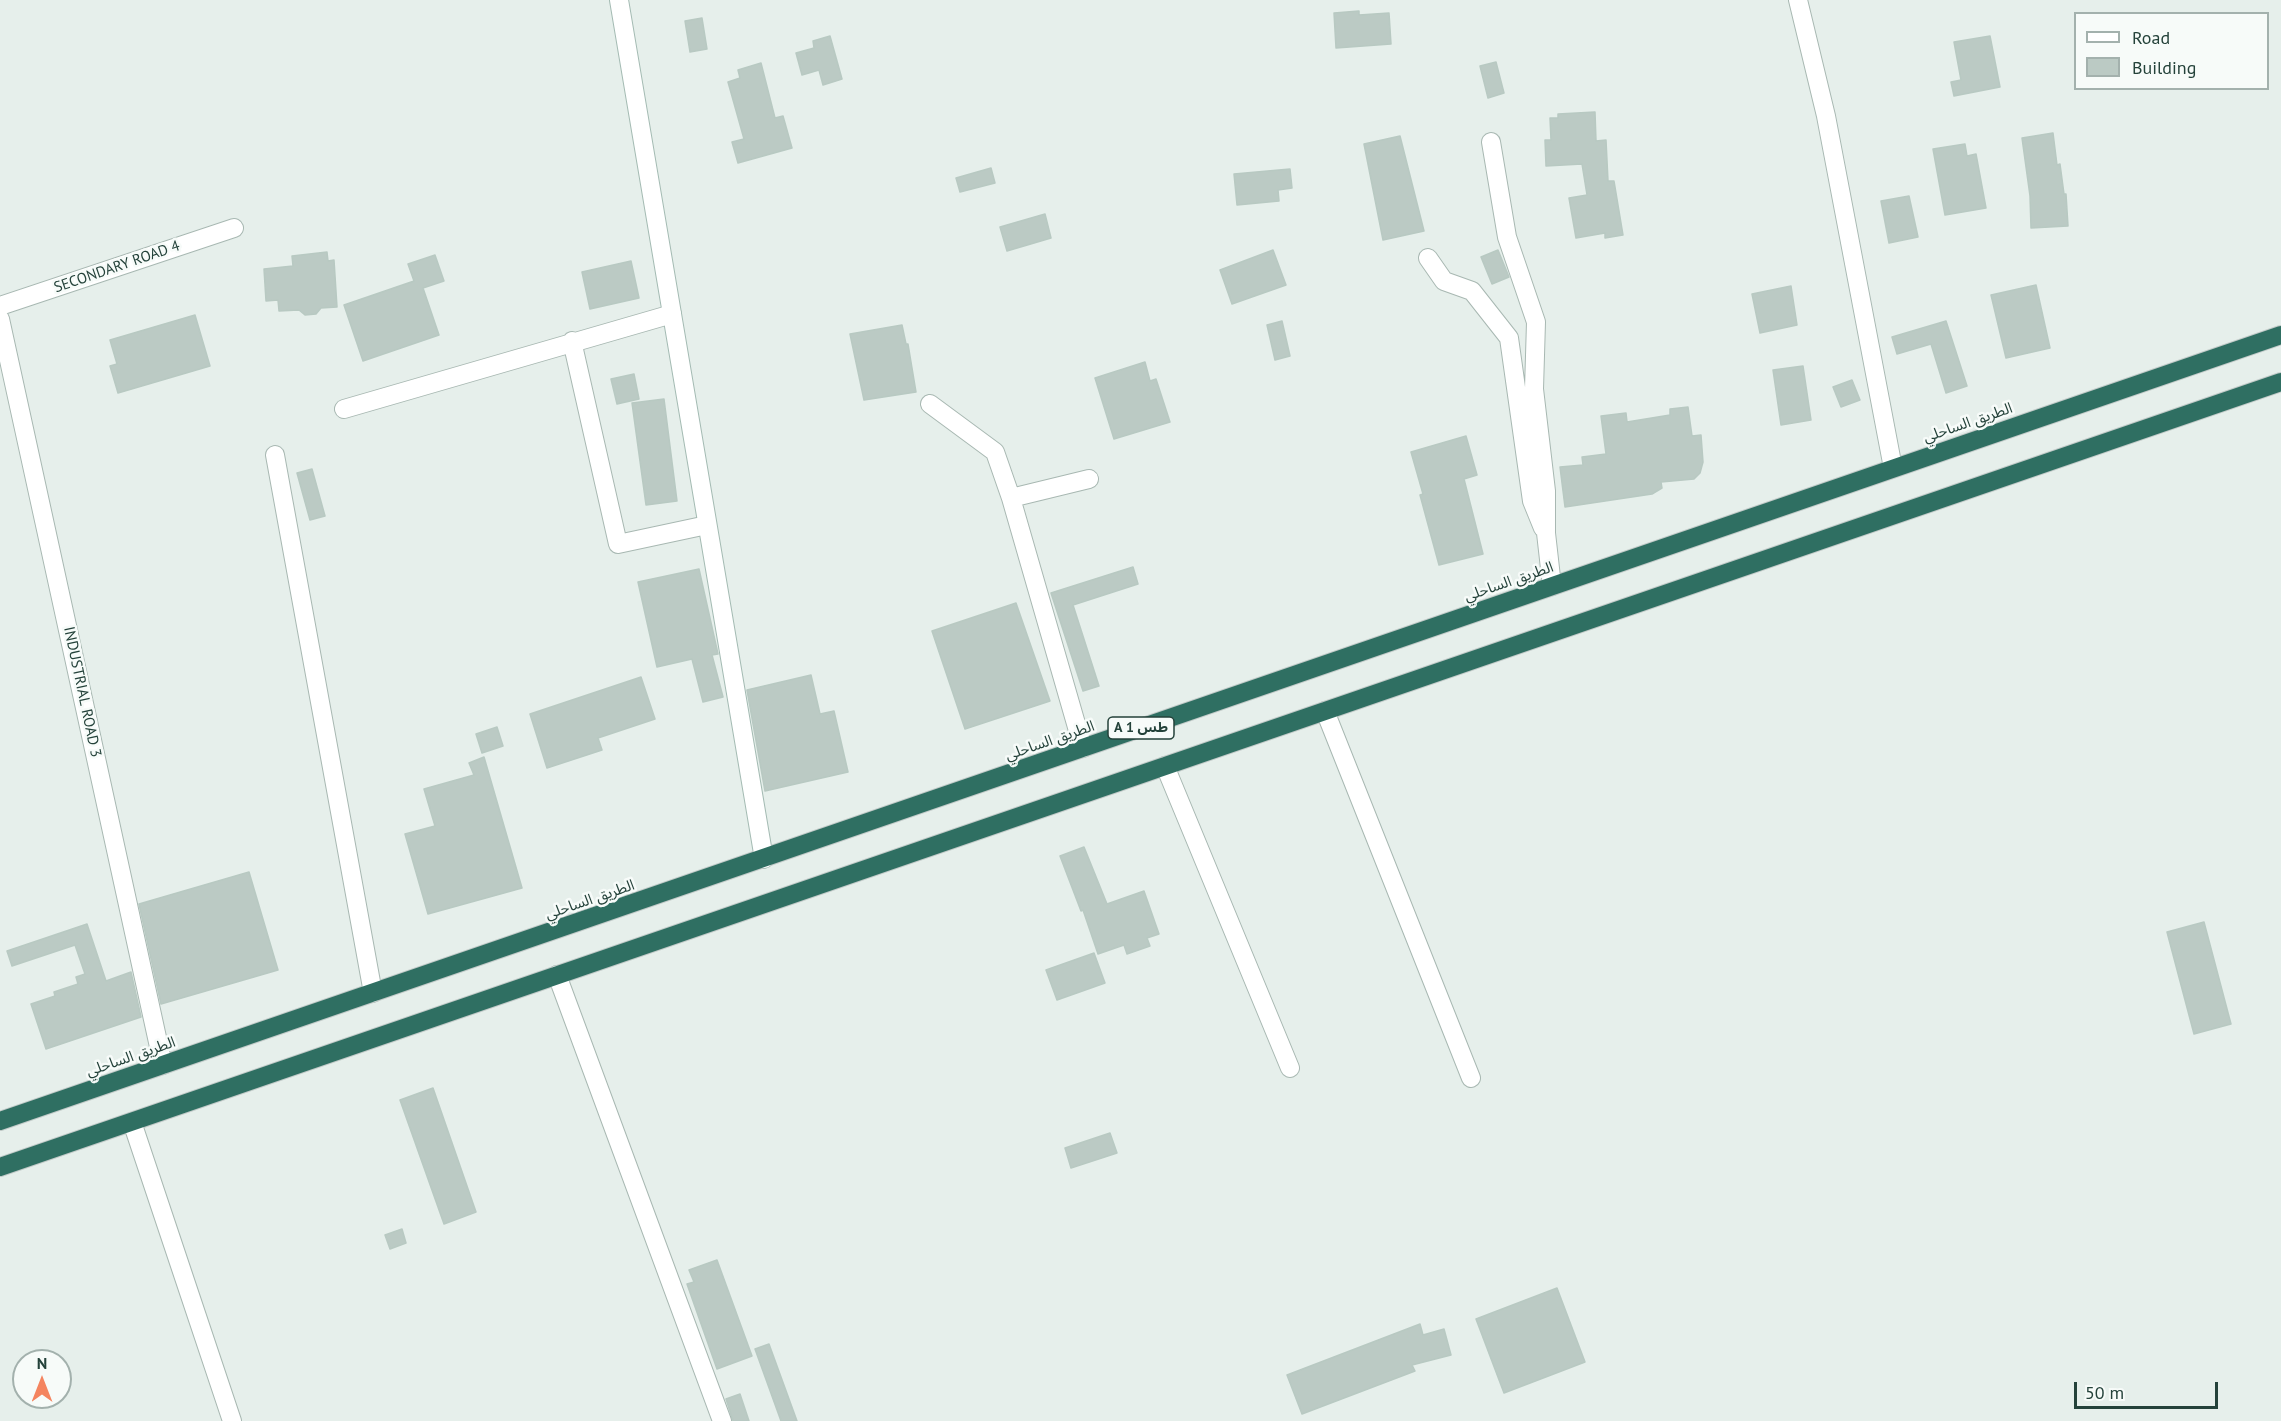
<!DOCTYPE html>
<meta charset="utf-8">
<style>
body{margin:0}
#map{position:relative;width:2281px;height:1421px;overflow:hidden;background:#e6efeb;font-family:"PT Sans",sans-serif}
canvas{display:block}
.legend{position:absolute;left:2074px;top:12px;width:195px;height:78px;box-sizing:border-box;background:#f7fbf9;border:2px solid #a3b1ad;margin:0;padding:8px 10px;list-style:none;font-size:18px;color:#24423a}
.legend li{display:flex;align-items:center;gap:12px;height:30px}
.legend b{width:30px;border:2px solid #a3b1ad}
.north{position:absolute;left:12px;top:1349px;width:60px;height:60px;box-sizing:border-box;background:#f7fbf9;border:2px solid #a3b1ad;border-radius:50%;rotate:0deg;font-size:16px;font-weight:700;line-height:24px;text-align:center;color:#24423a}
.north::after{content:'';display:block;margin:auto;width:21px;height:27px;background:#f4845f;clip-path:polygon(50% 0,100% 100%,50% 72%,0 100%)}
.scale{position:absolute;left:2074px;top:1382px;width:144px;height:27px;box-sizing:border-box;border:3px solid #24423a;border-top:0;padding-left:8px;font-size:18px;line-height:21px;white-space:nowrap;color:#24423a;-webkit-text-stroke:4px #f7fbf9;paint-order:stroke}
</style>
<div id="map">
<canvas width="2281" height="1421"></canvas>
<ul class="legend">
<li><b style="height:8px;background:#fff"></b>Road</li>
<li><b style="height:16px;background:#bbcac4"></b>Building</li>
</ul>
<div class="north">N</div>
<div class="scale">50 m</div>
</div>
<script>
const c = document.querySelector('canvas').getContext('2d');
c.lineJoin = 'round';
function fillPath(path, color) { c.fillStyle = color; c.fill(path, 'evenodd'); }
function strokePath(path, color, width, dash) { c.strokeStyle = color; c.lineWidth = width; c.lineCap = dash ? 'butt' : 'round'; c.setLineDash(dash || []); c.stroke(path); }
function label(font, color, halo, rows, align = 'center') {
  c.font = font + ' "PT Sans","Noto Sans Arabic",sans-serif'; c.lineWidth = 5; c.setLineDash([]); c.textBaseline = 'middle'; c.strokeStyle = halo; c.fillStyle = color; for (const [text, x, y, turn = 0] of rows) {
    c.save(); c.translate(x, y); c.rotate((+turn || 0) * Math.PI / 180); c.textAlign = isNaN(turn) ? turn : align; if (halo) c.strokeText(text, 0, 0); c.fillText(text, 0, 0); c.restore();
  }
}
const building = new Path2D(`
 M1359,11V15L1389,13L1391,44L1336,48L1334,13Z
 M702,18L707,49L690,52L685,21Z
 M830,36L842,79L823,85L819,70L802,75L796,53L814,48L813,41Z
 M1990,36L2000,87L1954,96L1951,82L1961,80L1954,42Z
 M1496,62L1504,93L1488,98L1480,66Z
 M761,63L775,118L783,116L792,148L738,163L732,142L744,139L728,82L740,78L738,70Z
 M1595,112L1596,141L1606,140L1608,181H1614L1623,235L1605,238V233L1576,238L1569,198L1587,195L1582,164L1546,166L1545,140H1551L1550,118H1558V114Z
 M2053,133L2057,165L2060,164L2064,194H2066L2068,226L2031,228L2030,196L2022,138Z
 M1400,136L1424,231L1383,240L1364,144Z
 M1965,144L1967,156L1976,154L1986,208L1945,215L1933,149Z
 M991,168L995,183L960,192L956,178Z
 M1290,169L1292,188L1278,190L1279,201L1237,205L1234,174Z
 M1909,196L1918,237L1889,243L1881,201Z
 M1045,214L1051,238L1007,251L1000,227Z
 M1273,250L1286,285L1232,304L1220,270Z
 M1498,250L1509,277L1492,284L1481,257Z
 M327,252L328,261L334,260L337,307L321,308L316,314L305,315L299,310L279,311L278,300L266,301L264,269L293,266L292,256Z
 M435,255L444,281L423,288L439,335L363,361L344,305L414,281L408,264Z
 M631,261L639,298L590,309L582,272Z
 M2036,285L2050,348L2006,358L1991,295Z
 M1791,286L1797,325L1760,333L1752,294Z
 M195,315L210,366L118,393L110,366L117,364L110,340Z
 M1282,321L1290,356L1275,360L1267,325Z
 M1946,321L1967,386L1946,393L1931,344L1897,354L1892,337Z
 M902,325L906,344H908L916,392L864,400L850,334Z
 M1145,362L1150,381L1156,379L1170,422L1114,439L1095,378Z
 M1803,366L1811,420L1781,425L1773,370Z
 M634,374L639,399L617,404L611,379Z
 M1852,380L1860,400L1841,407L1833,387Z
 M664,399L677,501L646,505L632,403Z
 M1688,407L1692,436L1701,435L1703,462L1700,473L1694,479L1661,482L1662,488L1652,494L1565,507L1560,467L1583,465L1582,457L1606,454L1601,416L1626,413L1627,422L1670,415V409Z
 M1466,436L1477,475L1464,479L1483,554L1439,565L1420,495L1423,494L1411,452Z
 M312,469L325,516L310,520L297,473Z
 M1133,567L1138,584L1073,605L1099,686L1083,691L1051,593Z
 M699,569L718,654L712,655L723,697L703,702L692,659L657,667L638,582Z
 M1016,603L1050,701L965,729L932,631Z
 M811,675L820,714L834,711L848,772L765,791L747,690Z
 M641,677L655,719L598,738L602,750L547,768L530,714Z
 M497,727L503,746L482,753L476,734Z
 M484,757L522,888L428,914L405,834L435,826L424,789L474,775L469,763Z
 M1084,847L1107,904L1144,891L1159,934L1147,938L1150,946L1127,954L1124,945L1098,954L1083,910L1081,911L1060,856Z
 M249,872L278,970L161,1004L139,904Z
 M2204,922L2231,1024L2194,1034L2167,932Z
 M87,924L106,981L131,972L141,1017L46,1049L31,1004L55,996L54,992L78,984L76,977L85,974L75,945L12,966L7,951Z
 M1094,953L1105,983L1057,1000L1046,970Z
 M433,1088L476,1212L444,1224L400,1100Z
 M1110,1133L1117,1153L1071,1168L1065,1148Z
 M402,1229L406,1243L390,1249L385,1235Z
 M717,1260L752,1356L717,1369L687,1284L694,1282L689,1270Z
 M1557,1288L1585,1362L1504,1393L1476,1319Z
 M1420,1324L1423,1335L1444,1329L1451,1355L1412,1365L1415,1371L1302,1414L1287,1375Z
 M769,1344L797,1421H781L755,1349Z
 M740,1394L749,1421H733L726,1399Z`);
fillPath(building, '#bbcac4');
strokePath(building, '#b8c9c2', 1.5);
const street = new Path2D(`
 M1798,0L1826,116L1893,468
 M1491,142L1507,237L1536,322L1534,389L1546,491V533L1552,586
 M1428,258L1444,281L1472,291L1509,338L1532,501L1543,528
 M0,306L234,228
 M0,319L163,1065
 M572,341L618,544L707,525
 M930,404L995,452L1011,498L1083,748
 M344,409L672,314
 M275,455L373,993
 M1011,498L1089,479
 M1325,711L1471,1078
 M1165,766L1290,1068
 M557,975L722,1421
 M132,1122L232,1421`);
const secondary = new Path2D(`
 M619,0L764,859`);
const highway = new Path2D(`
 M0,1121L2281,335
 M0,1167L2281,382`);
strokePath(street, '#a8b8b2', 20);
strokePath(secondary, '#a4bbb3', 20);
strokePath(highway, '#c2cac8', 20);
strokePath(street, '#fff', 18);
strokePath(secondary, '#fff', 18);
strokePath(highway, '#2f6f62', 18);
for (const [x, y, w] of [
 [1141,728,66]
]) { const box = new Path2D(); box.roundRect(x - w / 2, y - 11, w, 22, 4.5); c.fillStyle = '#f7fbf9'; c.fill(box); strokePath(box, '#24423a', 1.5); }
label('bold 14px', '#24423a', null, [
 ["A 1 طس",1141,728]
]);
label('15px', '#24423a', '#f7fbf9', [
 ["SECONDARY ROAD 4",117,267,-19],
 ["الطريق الساحلي",1968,423,-19],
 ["الطريق الساحلي",1509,582,-19],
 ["INDUSTRIAL ROAD 3",82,692,78],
 ["الطريق الساحلي",1050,741,-19],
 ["الطريق الساحلي",590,900,-19],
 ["الطريق الساحلي",131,1057,-19]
]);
</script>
